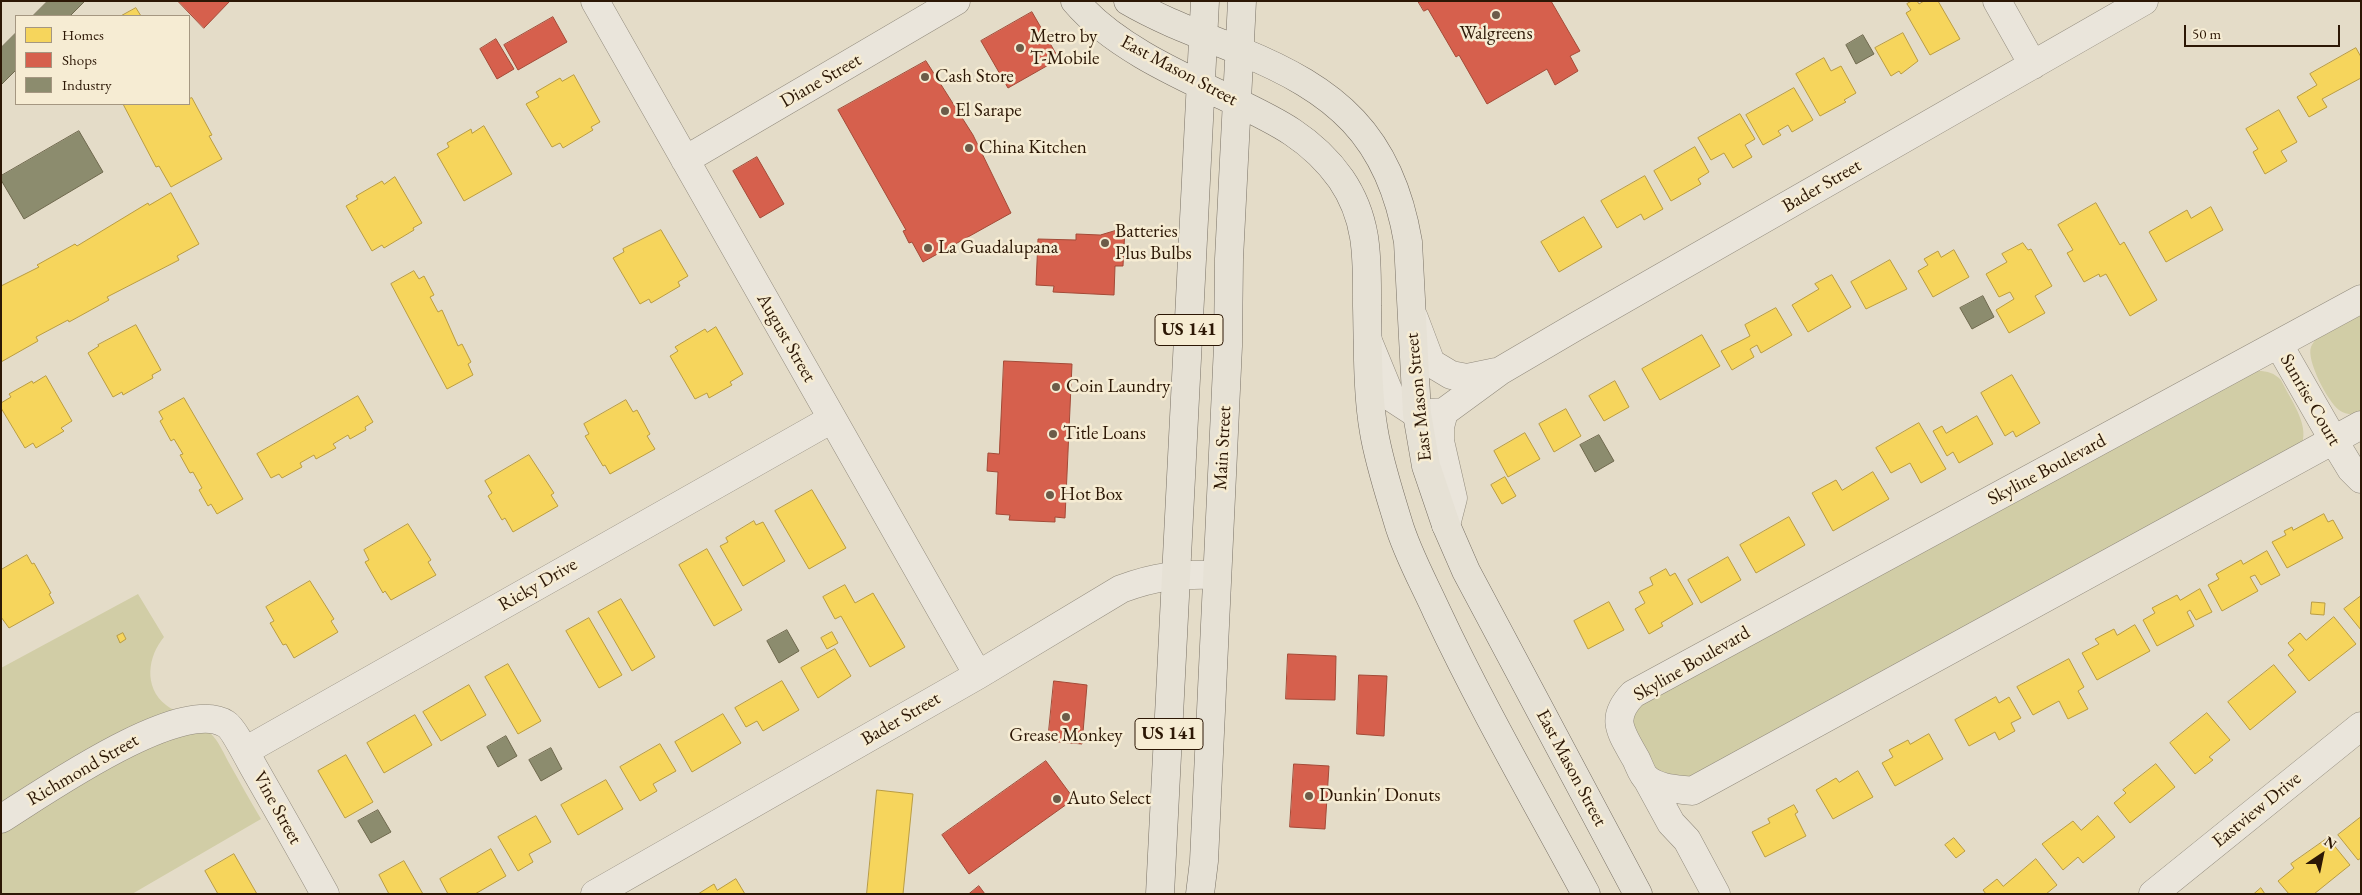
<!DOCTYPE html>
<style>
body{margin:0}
#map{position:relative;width:2362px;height:895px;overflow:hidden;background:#e4dcc8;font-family:"EB Garamond",serif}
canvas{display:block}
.frame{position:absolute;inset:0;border:2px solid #2c1705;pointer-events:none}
.legend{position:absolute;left:15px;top:15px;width:175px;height:90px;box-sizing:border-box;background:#f6ecd3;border:1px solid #a59781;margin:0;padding:6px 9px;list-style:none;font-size:15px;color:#2c1705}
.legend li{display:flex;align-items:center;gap:10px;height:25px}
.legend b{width:25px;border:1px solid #a59781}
.north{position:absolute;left:2297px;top:830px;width:50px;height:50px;-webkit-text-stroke:4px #f6ecd3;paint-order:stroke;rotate:34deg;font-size:14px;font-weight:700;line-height:20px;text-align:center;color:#2c1705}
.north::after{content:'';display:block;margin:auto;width:18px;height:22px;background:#2c1705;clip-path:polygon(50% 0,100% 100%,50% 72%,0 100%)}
.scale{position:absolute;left:2184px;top:25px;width:156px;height:22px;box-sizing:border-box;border:2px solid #2c1705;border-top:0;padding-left:6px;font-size:15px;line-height:18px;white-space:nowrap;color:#2c1705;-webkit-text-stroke:4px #f6ecd3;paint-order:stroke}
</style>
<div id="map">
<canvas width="2362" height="895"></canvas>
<div class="frame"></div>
<ul class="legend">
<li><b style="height:14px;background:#f6d55c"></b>Homes</li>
<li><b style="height:14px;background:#d6604d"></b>Shops</li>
<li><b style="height:14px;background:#8c8c6e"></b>Industry</li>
</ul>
<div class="north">N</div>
<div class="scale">50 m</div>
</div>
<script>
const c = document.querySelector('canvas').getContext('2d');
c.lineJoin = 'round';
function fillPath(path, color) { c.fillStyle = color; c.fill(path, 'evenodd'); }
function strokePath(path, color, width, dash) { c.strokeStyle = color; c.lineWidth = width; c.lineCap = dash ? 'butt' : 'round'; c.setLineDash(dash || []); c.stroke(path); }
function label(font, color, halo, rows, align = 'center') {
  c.font = font + ' "EB Garamond",serif'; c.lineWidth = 5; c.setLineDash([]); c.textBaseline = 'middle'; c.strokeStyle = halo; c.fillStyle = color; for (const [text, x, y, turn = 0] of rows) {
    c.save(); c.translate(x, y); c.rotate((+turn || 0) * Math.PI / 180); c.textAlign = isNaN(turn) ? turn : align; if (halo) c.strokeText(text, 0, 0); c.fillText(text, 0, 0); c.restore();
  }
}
fillPath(new Path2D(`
 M2361,310V413C2353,415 2346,415 2339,410C2328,402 2306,360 2311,347C2317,332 2347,317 2361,310Z
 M2258,371C2268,371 2274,373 2281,380C2290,399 2309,423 2302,444L1686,779L1652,770L1629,716L1632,710L2248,374Z
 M138,594L164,637C148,656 143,687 166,705C182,717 199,719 213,736C220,744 224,754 229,763C240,782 250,801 261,819L132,894H1V668Z`), '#d1cda6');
const homes = new Path2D(`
 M1912,1H1917L1919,4L1924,1H1938L1960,39L1930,55L1906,13L1911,10L1907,4Z
 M136,8L141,16H121Z
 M1903,33L1918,61L1901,74L1899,71L1891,76L1875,48Z
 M2356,48L2361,57V78L2322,99L2327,107L2309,117L2297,97L2317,85L2310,74Z
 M1824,58L1831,71L1841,66L1856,93L1844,100L1846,102L1820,116L1796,74Z
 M574,75L600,122L591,127L593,130L563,148L560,143L552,147L526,104L539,97L536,92L560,78L562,81Z
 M1794,88L1813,120L1792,132L1788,125L1778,131L1781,135L1763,145L1746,115Z
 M192,98L212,135L209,136L222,159L171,187L159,166L156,167L123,104H189V99Z
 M2279,110L2297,142L2281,151L2287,161L2265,174L2253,152L2258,149L2246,129Z
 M1740,114L1755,139L1745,145L1752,157L1733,168L1724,153L1711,160L1698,138Z
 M484,126L512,174L464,201L437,154L449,147L447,143L471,129L472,133Z
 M1695,147L1709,172L1698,179L1701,184L1671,201L1654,171Z
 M1645,176L1663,209L1644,220L1641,214L1617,228L1601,201Z
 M395,177L422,223L413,228L414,230L384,248L382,245L372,251L346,206L358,199L356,196L382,181L384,184Z
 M171,193L199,244L177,256L179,260L107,297L109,300L69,322L68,320L36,337L38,341L1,362V286L39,267L37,265L75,244L77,246L148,203L149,205Z
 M2096,203L2120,245L2124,242L2157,300L2130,316L2106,274L2100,277L2099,274L2084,282L2067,253L2073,250L2058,225Z
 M2211,207L2223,230L2166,262L2149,232L2187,210L2191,218Z
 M1584,217L1602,247L1559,272L1541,242Z
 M661,230L688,276L678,282L680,286L651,303L649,299L640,304L613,258L624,252L623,249Z
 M2023,243L2028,250L2031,249L2052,286L2035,296L2045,313L2009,333L1996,310L2014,299L2010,292L1999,297L1986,274L2007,262L2002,254Z
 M1954,250L1969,277L1933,297L1918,271L1928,265L1924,259L1938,251L1941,257Z
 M1890,260L1907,289L1866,309L1851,282Z
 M414,271L419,279L424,276L434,295L430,297L438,312L442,310L458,346L462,344L471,362L468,364L473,375L447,389L391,284Z
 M1832,275L1851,307L1808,332L1792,305L1819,289L1815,284Z
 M1776,308L1792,335L1761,353L1757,345L1750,349L1754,357L1732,370L1721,351L1750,336L1745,325Z
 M136,325L161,370L152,375L153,378L123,395L122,392L113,397L88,353L99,346L98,345Z
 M716,327L743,374L730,382L732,385L709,398L707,393L695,399L670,356L678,351L675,347L705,329L707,332Z
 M1702,335L1720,366L1660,400L1642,369Z
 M2012,375L2040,423L2016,437L2013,431L2005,436L1981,393Z
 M46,376L72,421L61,428L64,431L36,448L33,443L25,448L1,408V403L11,397L9,394L32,381L33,383Z
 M1615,381L1629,407L1604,421L1589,396Z
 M358,396L373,422L365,427L366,430L350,439L348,435L333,444L336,448L316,459L314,455L300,463L302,467L282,478L279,474L271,478L257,454Z
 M184,398L243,499L217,514L211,504L208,506L199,490L202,488L193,472L190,473L180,455L183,454L174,439L171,441L160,421L163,419L159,412Z
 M626,400L633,412L637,410L650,434L647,436L655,449L610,474L605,465L603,466L585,436L589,434L584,424Z
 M1566,409L1581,436L1554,452L1539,424Z
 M1977,416L1993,444L1959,463L1953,452L1947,456L1933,431L1942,426L1946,433Z
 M1919,423L1946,469L1921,483L1910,463L1891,473L1876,448Z
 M1525,433L1540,459L1508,477L1494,451Z
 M529,455L554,493L551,495L558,506L513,532L505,518L502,520L488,496L492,493L485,481Z
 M1873,472L1889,499L1833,531L1812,493L1836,480L1842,490Z
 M1505,477L1516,496L1502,504L1491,485Z
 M812,490L846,548L809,569L775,511Z
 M2324,514L2328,522L2333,520L2343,538L2287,568L2272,542L2286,535L2284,531L2292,527L2293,530Z
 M1789,517L1805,545L1756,573L1740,545Z
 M754,521L756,525L763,522L785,561L743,586L720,546L728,542L726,538Z
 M408,524L431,560L428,562L436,575L391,600L385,591L383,593L365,562L369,560L364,550Z
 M707,549L742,610L714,626L679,565Z
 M2267,551L2280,575L2261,585L2255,575L2250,577L2258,591L2222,611L2208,585L2219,579L2216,574L2241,560L2243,564Z
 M27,555L32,564L34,563L51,593L49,594L54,603L9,628L1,617V570Z
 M1728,557L1741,580L1701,603L1688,580Z
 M1666,569L1670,576L1675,573L1693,604L1661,623L1663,626L1649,634L1635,609L1645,603L1639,592L1653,585L1650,578Z
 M310,581L334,619L331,621L338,632L294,658L286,644L283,645L270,623L274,621L266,607Z
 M845,585L855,603L873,593L905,647L870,667L841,616L835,619L823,597Z
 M2200,589L2212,612L2196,620L2190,610L2187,612L2194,626L2157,646L2143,620L2155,613L2152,608L2177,595L2180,600Z
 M2361,596V630L2344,609Z
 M621,599L655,657L632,671L598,612Z
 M1609,602L1624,630L1588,649L1574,621Z
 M2312,602L2325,603L2324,615L2311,614Z
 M2334,617L2356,644L2309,681L2288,655L2294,650L2288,643L2300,633L2306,640Z
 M589,618L622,675L599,688L566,631Z
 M2135,625L2150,651L2097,680L2082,653L2099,644L2095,639L2114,629L2117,635Z
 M832,632L838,643L827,649L821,638Z
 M123,633L126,639L120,643L117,636Z
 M835,649L851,676L818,698L801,668Z
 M2069,659L2084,687L2078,691L2088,709L2068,719L2059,701L2033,715L2017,687Z
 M508,664L541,721L518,734L485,677Z
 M2274,665L2296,692L2250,730L2228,702Z
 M782,681L799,710L763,731L757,721L746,727L735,708Z
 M469,685L486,715L441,741L423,712Z
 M1996,697L1999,703L2009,697L2021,718L2011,723L2015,731L1999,740L1995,732L1969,746L1955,720Z
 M2207,713L2230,740L2209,757L2213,760L2195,774L2170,743Z
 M723,714L741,743L692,772L675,742Z
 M415,715L432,745L384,773L367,743Z
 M1929,734L1943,759L1895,786L1882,763L1893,757L1889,750L1908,740L1910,744Z
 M660,744L676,771L653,784L657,791L640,801L620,767Z
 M346,755L373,802L345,818L318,771Z
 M2156,764L2175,787L2130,823L2114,803L2126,793L2123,790Z
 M1858,771L1873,797L1833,819L1816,790L1836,778L1839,782Z
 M606,780L623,809L578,835L561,805Z
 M877,790L913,794L903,894H867Z
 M1794,805L1798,812L1795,814L1806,836L1765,857L1752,832L1770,823L1768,819Z
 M536,816L551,842L529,854L533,862L518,871L498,837Z
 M2098,816L2115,837L2083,863L2078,857L2063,870L2042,844L2073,821L2081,830Z
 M2361,817V858L2358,860L2338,835Z
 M1954,838L1965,851L1956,858L1945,845Z
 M2328,838L2350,865L2314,894H2289L2278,881L2294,868L2291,864Z
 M491,849L506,876L475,894H448L440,879Z
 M234,854L257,894H218L205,871Z
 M2036,859L2057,885L2046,894H1986L1983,890L1997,879L2003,886Z
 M404,861L423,894H389L379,875Z
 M736,879L745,894H698L714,884L717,890Z
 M2261,888L2265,894H2254Z`);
fillPath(homes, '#f6d55c');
strokePath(homes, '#b99c42', 1);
const shops = new Path2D(`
 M178,1H230L204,28Z
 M1418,1H1551L1580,51L1570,56L1578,71L1555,85L1547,69L1487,104L1459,55L1456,57L1428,9L1424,11Z
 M1032,12L1059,59L1008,88L981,41Z
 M553,17L567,42L518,70L504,45Z
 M496,39L514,69L497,79L480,49Z
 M926,61L973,135L1011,213L923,262L912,242L909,243L903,231L906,230L838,110Z
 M757,157L784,204L760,218L733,171Z
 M1125,228L1123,266H1115L1114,295L1053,292L1054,286L1036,285L1038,239L1076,240V234L1100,235Z
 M1004,361L1072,364L1065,518L1055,517V522L1009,520L1010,515L996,514L998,472L987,471L988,453L999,454Z
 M1288,654L1336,656L1335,700L1286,699Z
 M1359,675L1387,676L1384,736L1357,734Z
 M1054,681L1087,685L1082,744L1048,741Z
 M1046,761L1074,799L969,874L942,835Z
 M1294,764L1329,766L1325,829L1290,827Z
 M979,886L985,894H969Z`);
fillPath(shops, '#d6604d');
strokePath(shops, '#a34a37', 1);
const industry = new Path2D(`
 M48,1H85L70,16H33Z
 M16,33V70L1,85V48Z
 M1863,35L1874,54L1856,64L1846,45Z
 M79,131L103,172L24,219L1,180V176Z
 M1983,296L1994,317L1972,329L1960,308Z
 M1599,435L1614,461L1595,472L1580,445Z
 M787,630L799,651L779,663L767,641Z
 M506,736L517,756L498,767L487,747Z
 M551,748L562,769L541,781L529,760Z
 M378,810L391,832L371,843L358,821Z`);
fillPath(industry, '#8c8c6e');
strokePath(industry, '#6f694e', 1);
const minor = new Path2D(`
 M595,1L978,675
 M1997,1L2033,65
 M685,160L956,1
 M2361,299L1633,694C1609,719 1621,732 1636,759C1639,765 1642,775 1647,779C1659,789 1678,789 1692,791L2361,425
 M1414,318L1431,363L1451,375L1467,378L1496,372
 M1368,341L1391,397L1417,414L1444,412L1500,371L1575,327L2144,1
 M2279,345L2334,441L2351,469L2361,479
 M1444,412L1440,427V441L1453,498L1446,525
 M245,751L832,419
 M1647,779L1671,823L1687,840L1716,894
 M1,819C41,794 182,695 226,724C233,728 249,759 254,768C278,810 302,852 325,894
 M595,894L978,675L1121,589C1156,576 1178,574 1216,575
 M2153,894L2361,726`);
const major = new Path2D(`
 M1075,1C1113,46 1179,75 1232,100C1276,121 1312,138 1341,179C1369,220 1367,259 1367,306C1368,344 1367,394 1374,432C1379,462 1389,492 1398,522C1407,553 1424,583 1437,612C1482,708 1536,801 1586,894
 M1128,1C1164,22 1202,35 1240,51C1336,90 1390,135 1408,242L1417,414L1426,466L1446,525L1466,571L1638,894
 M1160,894L1205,1
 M1200,894L1204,861L1228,346L1229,259L1242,1`);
strokePath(minor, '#928b7d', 29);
strokePath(major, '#787064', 29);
strokePath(minor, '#eae5db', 28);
strokePath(major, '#e6e1d5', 28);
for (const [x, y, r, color] of [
 [1496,15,5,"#6c5c49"],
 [1020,48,5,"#6c5c49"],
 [925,77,5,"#6c5c49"],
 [945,111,5,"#6c5c49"],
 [969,148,5,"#6c5c49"],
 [1105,243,5,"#6c5c49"],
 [928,248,5,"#6c5c49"],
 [1056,387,5,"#6c5c49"],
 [1053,434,5,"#6c5c49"],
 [1050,495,5,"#6c5c49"],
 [1066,717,5,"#6c5c49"],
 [1309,796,5,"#6c5c49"],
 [1057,799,5,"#6c5c49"]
]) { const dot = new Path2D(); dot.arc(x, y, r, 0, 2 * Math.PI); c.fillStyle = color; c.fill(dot); strokePath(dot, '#f6ecd3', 2); }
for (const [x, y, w] of [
 [1189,330,68],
 [1169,734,68]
]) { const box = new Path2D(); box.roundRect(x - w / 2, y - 15.5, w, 31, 4); c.fillStyle = '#f6ecd3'; c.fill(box); strokePath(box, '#2c1705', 1); }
label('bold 18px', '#2c1705', null, [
 ["US 141",1189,330],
 ["US 141",1169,734]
]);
label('19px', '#2c1705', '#f6ecd3', [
 ["Walgreens",1496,34,"center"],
 ["Metro by",1030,37],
 ["T-Mobile",1030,59],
 ["Cash Store",935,77],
 ["El Sarape",955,111],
 ["China Kitchen",979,148],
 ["Batteries",1115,232],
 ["Plus Bulbs",1115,254],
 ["La Guadalupana",938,248],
 ["Coin Laundry",1066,387],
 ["Title Loans",1063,434],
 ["Hot Box",1060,495],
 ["Grease Monkey",1066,736,"center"],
 ["Dunkin' Donuts",1319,796],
 ["Auto Select",1067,799]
], 'left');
label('19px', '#2c1705', '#f6ecd3', [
 ["East Mason Street",1179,71,28],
 ["Diane Street",821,81,-30],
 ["Bader Street",1822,186,-30],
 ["August Street",786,338,60],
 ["East Mason Street",1419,397,-96],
 ["Sunrise Court",2310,400,60],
 ["Main Street",1223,448,-87],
 ["Skyline Boulevard",2047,470,-28],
 ["Ricky Drive",538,585,-30],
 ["Skyline Boulevard",1692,664,-30],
 ["Bader Street",901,719,-30],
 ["East Mason Street",1571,768,62],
 ["Richmond Street",83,770,-30],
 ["Vine Street",277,808,61],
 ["Eastview Drive",2257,810,-39]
]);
</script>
